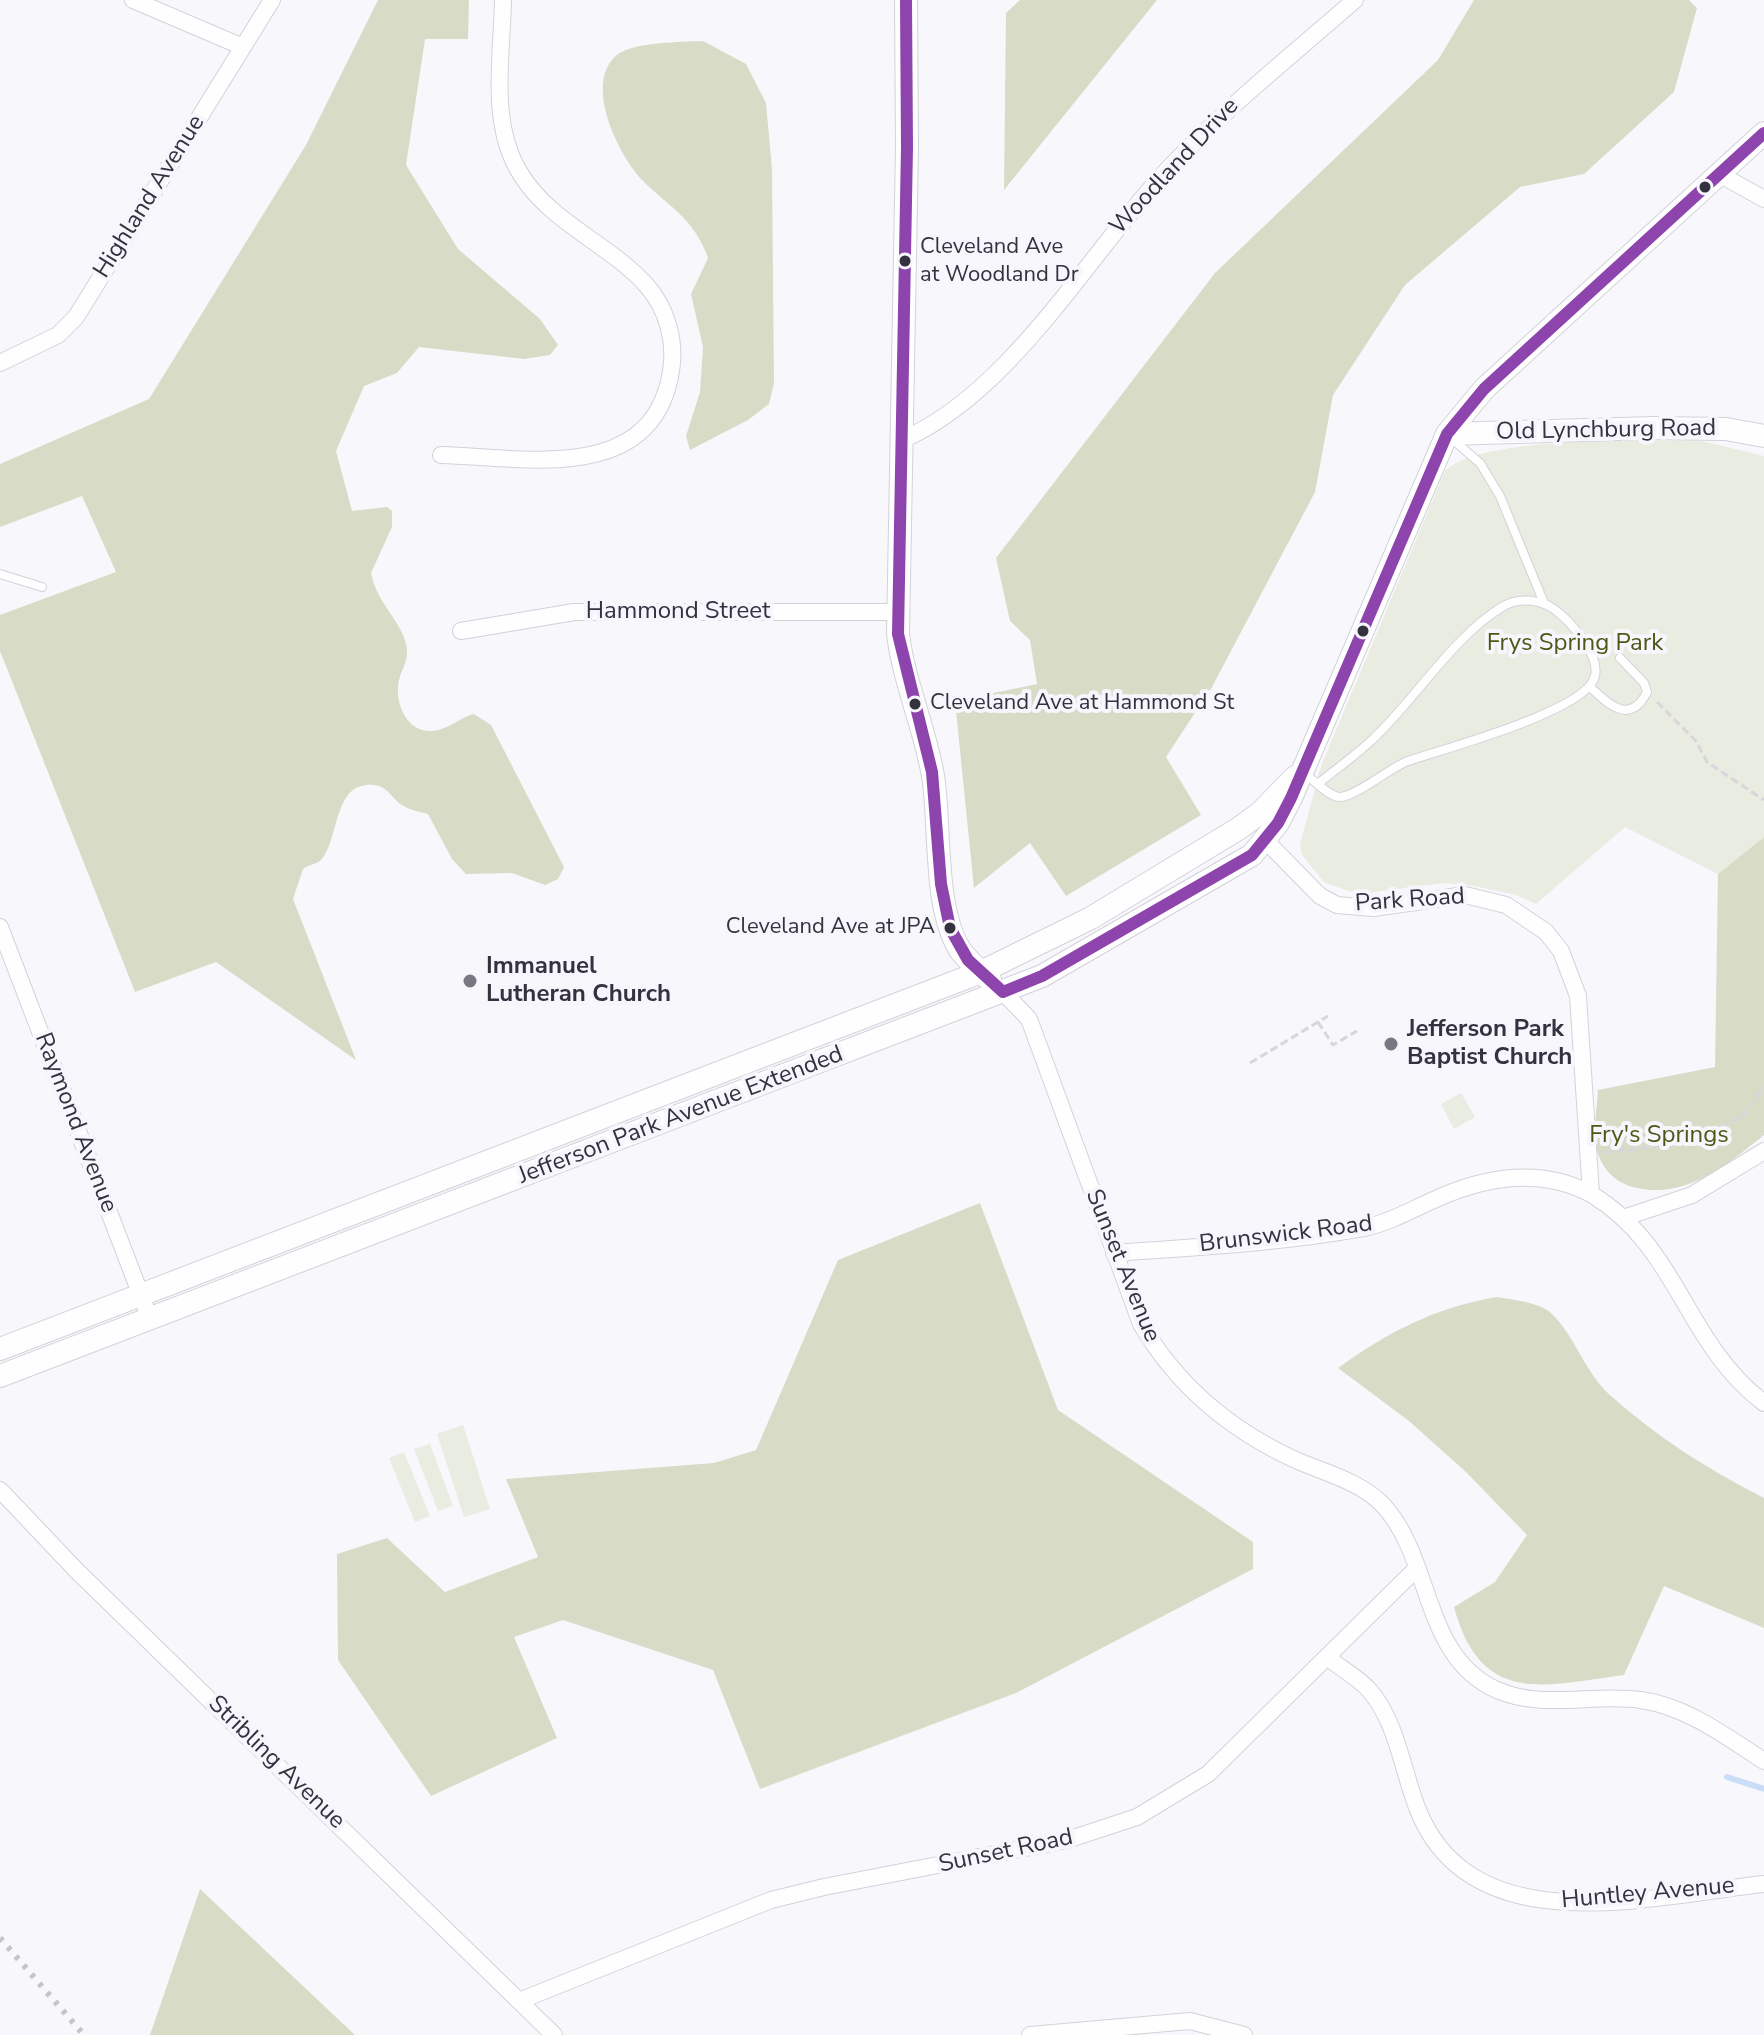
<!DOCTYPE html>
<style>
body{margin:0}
canvas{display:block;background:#f8f7fc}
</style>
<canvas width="1764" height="2035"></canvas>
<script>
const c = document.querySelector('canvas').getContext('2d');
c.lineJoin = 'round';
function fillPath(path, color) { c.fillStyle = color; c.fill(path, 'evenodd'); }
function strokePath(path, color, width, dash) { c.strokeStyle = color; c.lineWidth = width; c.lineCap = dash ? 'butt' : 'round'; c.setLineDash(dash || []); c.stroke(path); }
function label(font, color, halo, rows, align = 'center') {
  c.font = font + ' "Nunito Sans",sans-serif'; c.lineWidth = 8; c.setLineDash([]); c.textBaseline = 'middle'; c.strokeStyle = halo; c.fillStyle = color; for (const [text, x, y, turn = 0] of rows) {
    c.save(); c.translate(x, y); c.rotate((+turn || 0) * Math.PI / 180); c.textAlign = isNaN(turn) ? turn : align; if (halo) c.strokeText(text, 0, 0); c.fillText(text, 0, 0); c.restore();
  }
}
fillPath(new Path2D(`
 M1697,440L1764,456V837L1718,874L1625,827L1536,904L1516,895L1469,885L1444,883L1358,894L1325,883L1302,855L1300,845L1321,766L1445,471C1482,435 1642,442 1697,440Z
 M1461,1093L1475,1117L1454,1129L1441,1104Z
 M463,1425L490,1509L464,1517L437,1434Z
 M430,1444L453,1506L438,1511L414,1449Z
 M404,1452L430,1516L415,1522L389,1458Z`), '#e9ece0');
fillPath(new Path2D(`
 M378,0H469L468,39H425L406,165L458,249L540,319L558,345L550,355L524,359L419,347L397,373L364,386L336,451L352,511L387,507L392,511V527L371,573C376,603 405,624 407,650C408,663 399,673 398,686C396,711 413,739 441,729C453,726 461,717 474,714L491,725L564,867L558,879L545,885L512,873L466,874L452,859L428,814C417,811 408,810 399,803C391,796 386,786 374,785C332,780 340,842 320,861C316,864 308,865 303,869L293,899L356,1060L216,962L135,992L0,651V615L116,572L82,496L0,527V464L149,399L306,145Z
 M1020,0H1157L1004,190L1006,13Z
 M1474,0H1689L1697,8L1674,92L1584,174L1520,187L1405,285L1333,395L1315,492L1212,687L1166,757L1201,815L1066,896L1030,843L974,888L955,701L1037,684L1030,640L1010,621L996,558L1215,273L1438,60Z
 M703,41L746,64L766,103L772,169L774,383L769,404L748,420L690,450L686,436L700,392L703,347L691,294L708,258C694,218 669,207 642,180C618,154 582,82 618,54C635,42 682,42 703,41Z
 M1764,837V1135C1727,1165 1686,1199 1637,1188C1616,1184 1601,1169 1596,1147C1593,1130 1597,1108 1598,1090L1715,1067L1718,874Z
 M980,1203L1058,1410L1253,1542V1569L1016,1693L760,1789L713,1670L563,1620L514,1637L557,1738L431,1796L338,1660L337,1554L387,1538L445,1592L538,1557L506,1479L714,1463L756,1450L838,1260Z
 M1497,1297C1514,1300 1542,1302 1554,1316C1577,1340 1585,1373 1611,1396C1657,1437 1709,1470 1764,1498V1628L1664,1586L1624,1675C1542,1686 1481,1706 1454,1607L1495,1582L1527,1535L1466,1472L1409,1421L1338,1368C1388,1332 1436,1307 1497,1297Z
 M200,1889L355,2035H150Z`), '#d8dcc7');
strokePath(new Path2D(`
 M1727,1777L1764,1789`), '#caddf8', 6);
const service = new Path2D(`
 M1452,439L1480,463L1500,496L1544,603
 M0,574L42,587
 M1590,687C1608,704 1630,726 1647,692L1644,683L1620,658
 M1304,773C1313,779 1328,796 1339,797C1354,798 1391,767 1408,761C1444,749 1581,712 1594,679C1603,657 1571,622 1554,609C1539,599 1518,597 1502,607C1454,636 1416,698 1375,737C1358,754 1337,768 1319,783`);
const minor = new Path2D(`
 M133,0L243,47
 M1719,174L1764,199
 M0,363L58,335L76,317L272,0
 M902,440C1011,393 1089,253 1169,168C1227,107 1292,55 1355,0
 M441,455C523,457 653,486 671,371C676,341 667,309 647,286C610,244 550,223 520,173C489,123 502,56 503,0
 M461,631L574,612H898
 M1266,841L1320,896L1337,905L1373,908L1465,895L1506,905L1546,932L1561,951L1578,996L1591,1194C1680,1248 1683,1341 1764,1403
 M0,927L150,1319
 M1003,992L1029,1019L1141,1324C1178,1387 1231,1431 1298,1461C1326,1473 1361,1482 1383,1505C1433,1559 1422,1657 1497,1690C1542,1710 1594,1693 1641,1700C1688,1707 1725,1736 1764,1761
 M1626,1217L1692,1195L1764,1151
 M1114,1253C1197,1247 1282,1243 1364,1228C1391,1222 1413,1209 1438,1198C1488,1176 1542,1168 1591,1194
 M0,1490L77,1571L554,2035
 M1327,1657C1340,1668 1359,1678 1370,1691C1397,1722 1403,1773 1418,1810C1472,1945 1652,1896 1764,1884
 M519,2001L771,1900L824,1887L1067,1840L1137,1817L1208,1774L1417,1568
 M1030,2035L1190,2021L1244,2035`);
const tertiary = new Path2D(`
 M906,0L907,147L898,634C904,683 925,728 933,776C941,825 933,907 960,950C968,961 980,971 990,980
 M1447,434L1655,428L1726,429L1764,436
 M0,1349L981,972L1091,918L1238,829L1260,813L1295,777
 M0,1376L1042,976L1252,855L1278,823L1291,798L1447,434L1484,389L1764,133`);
strokePath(service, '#d3d2da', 10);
strokePath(minor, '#d3d2da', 18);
strokePath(tertiary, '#d3d2da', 24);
strokePath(new Path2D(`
 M1657,702L1696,741L1707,762L1764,800
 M1318,1022L1333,1045L1357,1031
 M1250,1063L1328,1016
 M1605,1153L1690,1142L1743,1116L1764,1087`), '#d8d6db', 3, [8, 4]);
strokePath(service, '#fefeff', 8);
strokePath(minor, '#fefeff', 16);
strokePath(tertiary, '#fefeff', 22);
strokePath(new Path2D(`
 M0,1938L84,2035`), '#c5c5c7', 6, [4, 8]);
strokePath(new Path2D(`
 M906,0L907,147L898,634L932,772L941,884L950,928L968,960L1003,992L1042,976L1252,855L1278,823L1291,798L1447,434L1484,389L1764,133`), '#8e44ad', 12);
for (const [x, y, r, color] of [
 [1705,187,7,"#34323f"],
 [905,261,7,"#34323f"],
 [1363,631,7,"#34323f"],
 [915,704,7,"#34323f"],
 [950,928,7,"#34323f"],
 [470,981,8,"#797781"],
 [1391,1044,8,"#797781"]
]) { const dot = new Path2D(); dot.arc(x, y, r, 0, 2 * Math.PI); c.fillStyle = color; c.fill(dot); strokePath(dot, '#f7f6fd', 3); }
label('22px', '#34323f', '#f7f6fd', [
 ["Cleveland Ave",920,248],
 ["at Woodland Dr",920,276],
 ["Cleveland Ave at Hammond St",930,704],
 ["Cleveland Ave at JPA",935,928,"right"]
], 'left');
label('24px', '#34323f', '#f7f6fd', [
 ["Woodland Drive",1175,167,-47],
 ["Highland Avenue",150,197,-58],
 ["Old Lynchburg Road",1606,431,-1],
 ["Hammond Street",678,612],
 ["Park Road",1410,901,-4],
 ["Jefferson Park Avenue Extended",681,1116,-21],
 ["Raymond Avenue",75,1123,69],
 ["Brunswick Road",1286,1235,-7],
 ["Sunset Avenue",1122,1266,68],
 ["Stribling Avenue",276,1763,44],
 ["Sunset Road",1006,1852,-12],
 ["Huntley Avenue",1648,1894,-5]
]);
label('24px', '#4d5716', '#f7f6fd', [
 ["Frys Spring Park",1575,644],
 ["Fry's Springs",1659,1136]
]);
label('bold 24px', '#34323f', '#f7f6fd', [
 ["Immanuel",486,967],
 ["Lutheran Church",486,995],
 ["Jefferson Park",1407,1030],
 ["Baptist Church",1407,1058]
], 'left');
</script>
